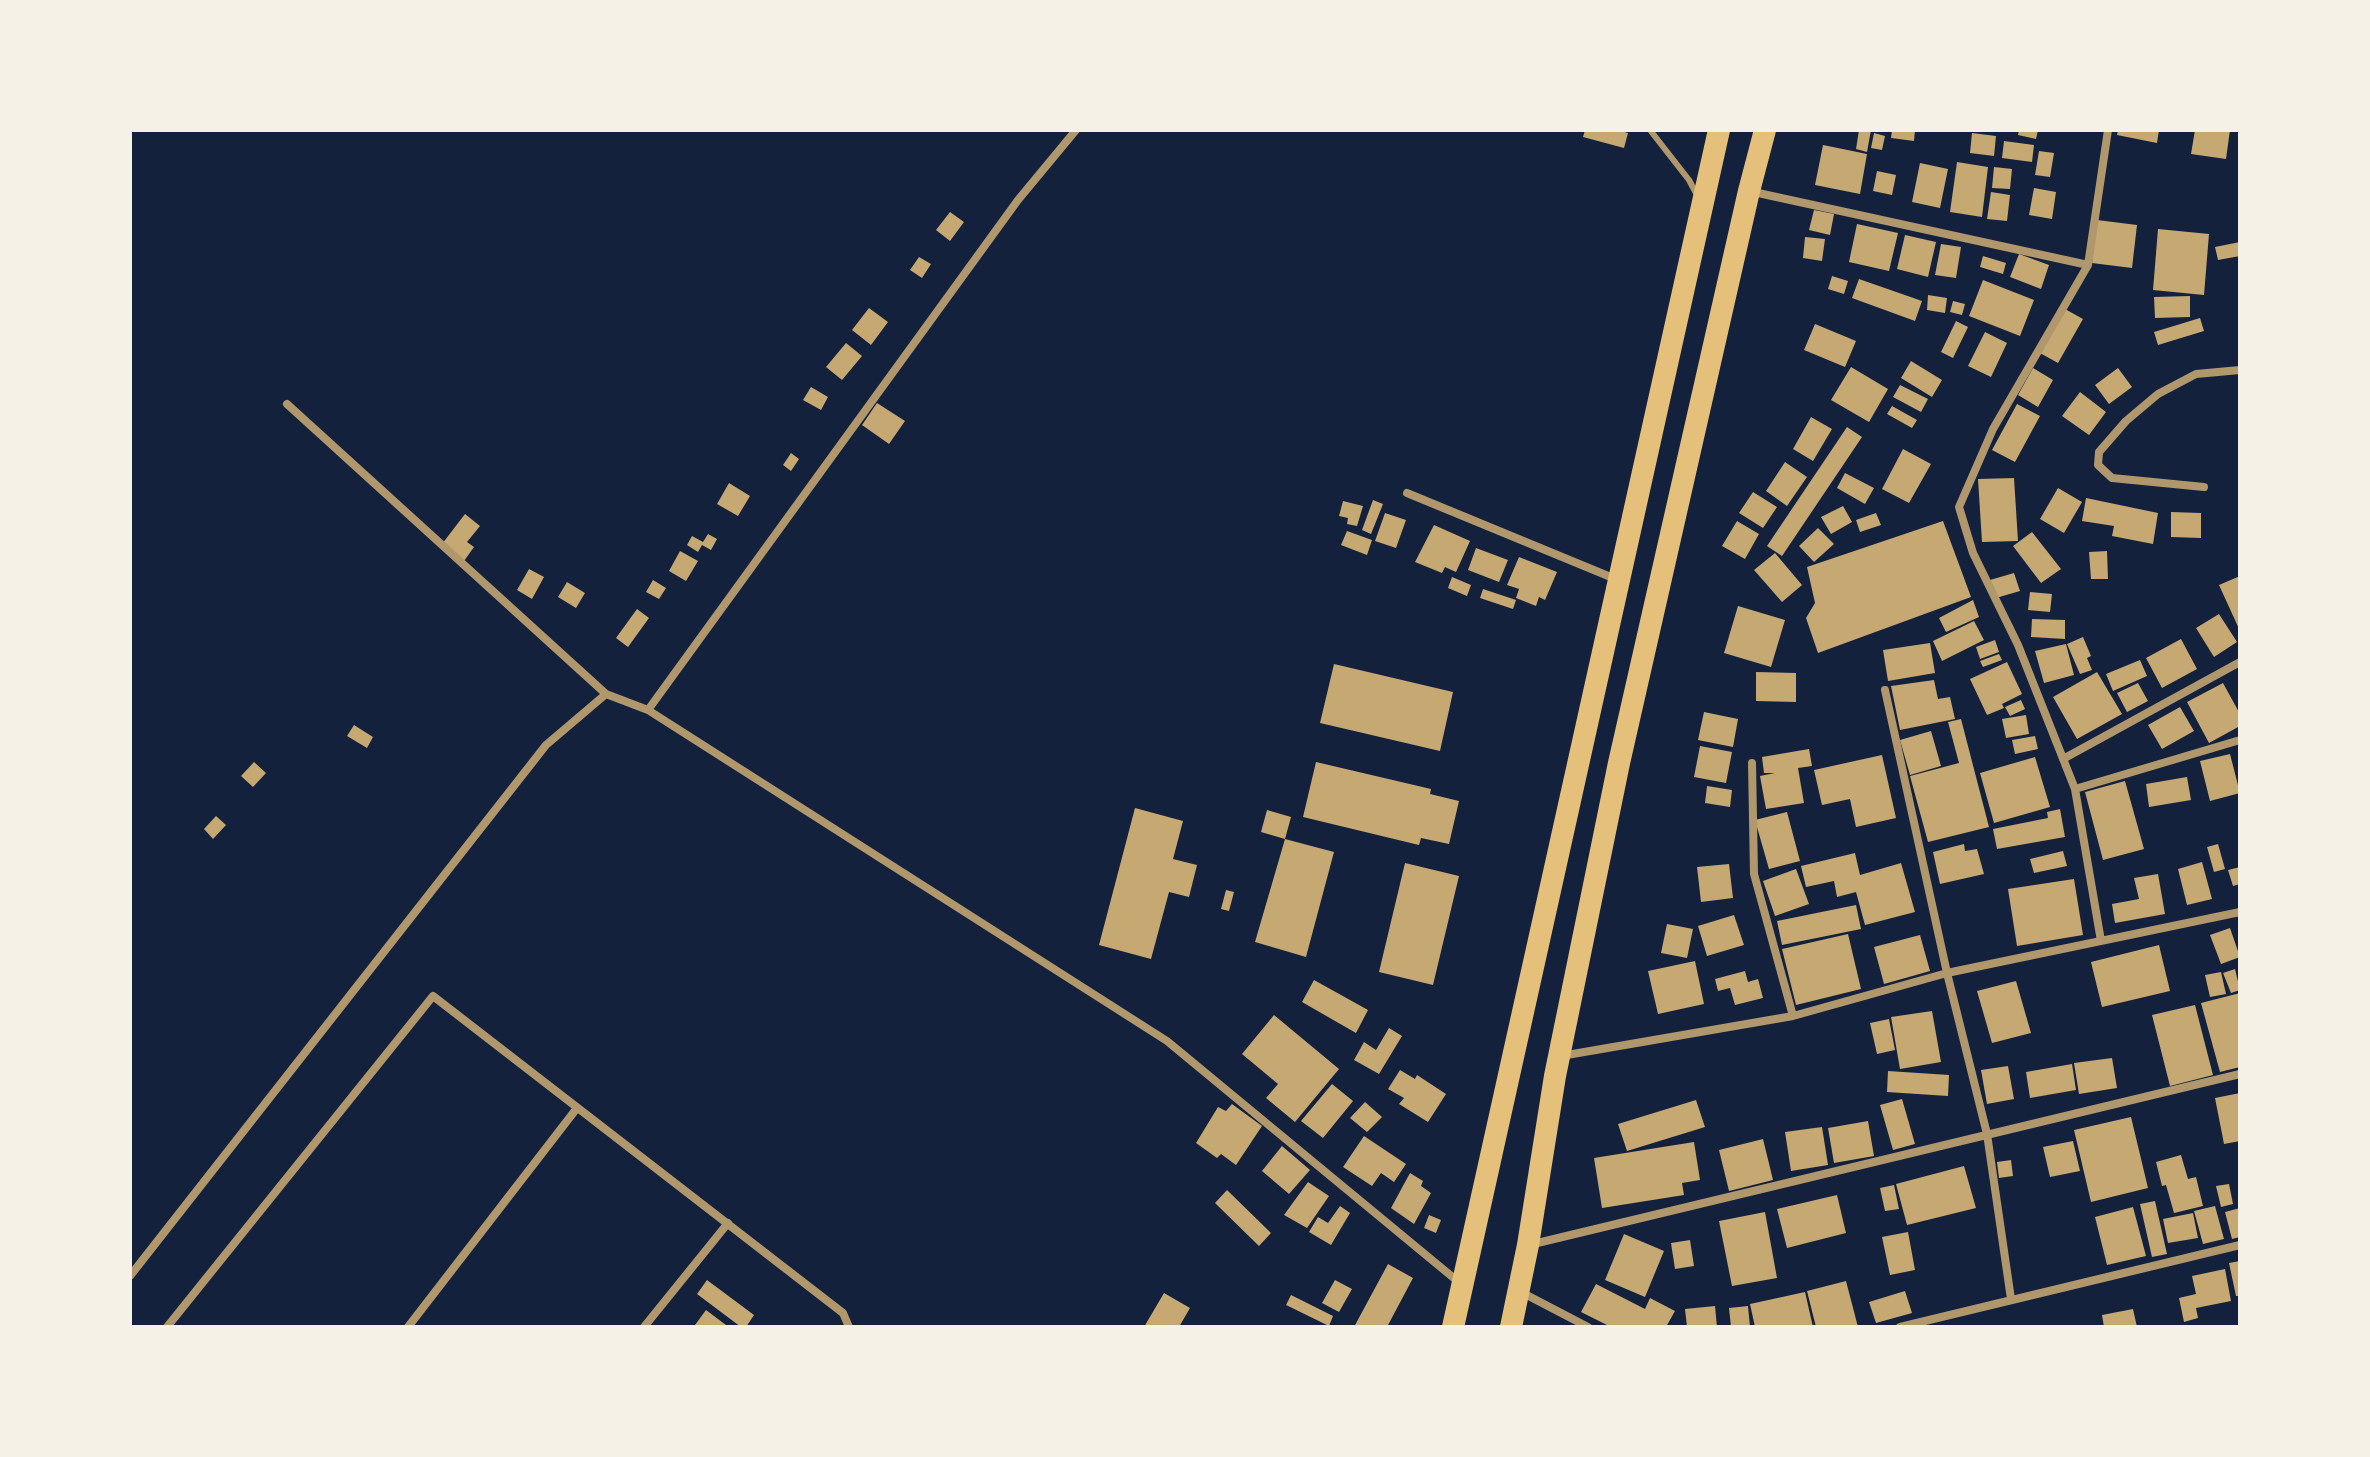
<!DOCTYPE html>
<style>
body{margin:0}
#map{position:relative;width:2370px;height:1457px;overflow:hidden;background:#14213d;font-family:"Fira Sans",sans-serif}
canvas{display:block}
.frame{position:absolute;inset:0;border:132px solid #f6f1e7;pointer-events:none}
</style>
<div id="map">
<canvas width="2370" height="1457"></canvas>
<div class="frame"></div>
</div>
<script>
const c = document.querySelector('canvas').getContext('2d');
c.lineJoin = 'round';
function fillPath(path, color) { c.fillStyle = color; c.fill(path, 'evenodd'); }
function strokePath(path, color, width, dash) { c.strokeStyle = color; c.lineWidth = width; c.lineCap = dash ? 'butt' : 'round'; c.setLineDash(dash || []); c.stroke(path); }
fillPath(new Path2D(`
 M1585,130H1617L1628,133L1624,148L1583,137Z
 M1859,130H1871L1867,152L1856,149Z
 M1892,130H1915L1914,141L1891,138Z
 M2019,130H2038L2036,139L2018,135Z
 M2118,130H2159L2157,143L2117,135Z
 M2195,130H2230L2226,159L2191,154Z
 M1874,133L1885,136L1882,150L1871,148Z
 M1972,133L1996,136L1994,156L1970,153Z
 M2004,141L2034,145L2032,162L2002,158Z
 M1823,145L1867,154L1860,194L1815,185Z
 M2039,151L2054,153L2050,177L2035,175Z
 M1957,162L1988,167L1982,217L1950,212Z
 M1920,163L1948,169L1940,208L1912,202Z
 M1994,167L2012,169L2010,189L1992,188Z
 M1877,171L1896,175L1892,195L1873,191Z
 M2034,188L2056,192L2052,219L2029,215Z
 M1991,192L2010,195L2007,221L1987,219Z
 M1814,210L1834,214L1830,235L1809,230Z
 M950,212L964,222L950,241L936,230Z
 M2097,220L2137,225L2132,268L2092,263Z
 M1857,224L1898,233L1889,271L1849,262Z
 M2158,229L2209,234L2204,295L2153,290Z
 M1905,235L1936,242L1928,277L1897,269Z
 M1805,237L1825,239L1822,261L1803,258Z
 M2240,242V256L2218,260L2215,247Z
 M1941,244L1961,247L1956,278L1935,275Z
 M2019,254L2049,265L2041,289L2010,277Z
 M1983,256L2006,263L2003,274L1980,267Z
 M919,257L931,264L922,278L910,270Z
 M1832,276L1848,281L1844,294L1828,289Z
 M1859,279L1922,301L1915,321L1852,298Z
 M1983,280L2034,300L2020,336L1969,316Z
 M1928,295L1947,298L1945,313L1927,310Z
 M2190,296V317L2155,318L2154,297Z
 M1953,301L1965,304L1962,315L1950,312Z
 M869,308L888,322L871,345L852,330Z
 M2065,309L2083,319L2058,363L2040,353Z
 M2200,318L2204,331L2158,345L2154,332Z
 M1956,321L1968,327L1953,358L1941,352Z
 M1815,324L1856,341L1845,367L1804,350Z
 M1985,332L2007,343L1991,377L1968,366Z
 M846,343L862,356L842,380L826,367Z
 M1911,361L1942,380L1932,397L1901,378Z
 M1851,367L1888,389L1869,422L1831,400Z
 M2033,368L2053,380L2038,407L2018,395Z
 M2118,368L2132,387L2109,404L2095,385Z
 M1900,385L1928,399L1921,412L1893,397Z
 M811,387L828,397L821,410L803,400Z
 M2080,392L2106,412L2089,435L2062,416Z
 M877,403L905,421L889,444L862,425Z
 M2017,404L2040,416L2015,462L1992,450Z
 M1892,406L1917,420L1912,428L1887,414Z
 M1811,417L1832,429L1813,461L1793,449Z
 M1847,427L1862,437L1782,556L1767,546Z
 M1903,449L1931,464L1909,503L1882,489Z
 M791,453L799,459L791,471L783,465Z
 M1785,462L1807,477L1787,506L1766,491Z
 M1845,473L1874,488L1865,504L1837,488Z
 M2014,478L2018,541L1982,542L1978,479Z
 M729,483L750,496L738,516L717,504Z
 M2058,488L2082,502L2064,533L2040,519Z
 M1753,492L1777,507L1763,528L1739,513Z
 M2086,498L2158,513L2153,544L2112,536L2114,526L2082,521Z
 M1373,500L1383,504L1371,534L1362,530Z
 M1343,501L1363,506L1357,526L1347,524L1348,518L1339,516Z
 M1843,506L1852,522L1831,534L1821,517Z
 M2171,512L2201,513V538L2171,537Z
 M1385,513L1406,520L1396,548L1375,541Z
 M1876,513L1881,525L1860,532L1856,520Z
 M465,514L480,526L467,542L474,547L464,561L442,544Z
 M1737,521L1759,534L1745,559L1722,546Z
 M1943,521L1971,597L1818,653L1806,618L1815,603L1807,567Z
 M1434,525L1470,541L1456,572L1445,567L1442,573L1415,562Z
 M1818,528L1834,544L1814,562L1799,546Z
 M1347,531L1372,540L1367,555L1341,545Z
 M2032,532L2061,569L2041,583L2013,546Z
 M708,534L717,539L711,550L702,545L698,552L687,545L692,536L703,542Z
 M1476,548L1508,560L1499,582L1468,570Z
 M680,551L698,561L686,581L669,571Z
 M2107,551L2108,579H2091L2089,552Z
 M1775,553L1802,585L1782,602L1754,570Z
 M1519,557L1557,572L1545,600L1539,597L1536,606L1516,598L1519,589L1507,585Z
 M529,569L544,577L532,599L517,590Z
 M2014,573L2020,591L1996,598L1990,580Z
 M2240,576V631L2219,585Z
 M1452,577L1471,585L1467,596L1448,588Z
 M653,580L666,588L659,599L646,592Z
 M567,582L585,593L576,608L558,597Z
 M1483,589L1516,600L1513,609L1480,598Z
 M2030,592L2052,594L2050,612L2028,610Z
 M1973,600L1979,617L1946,632L1939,618Z
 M1738,606L1785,620L1771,667L1724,653Z
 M637,609L649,618L628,647L616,638Z
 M2219,614L2237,642L2214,657L2196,628Z
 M2032,619L2065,620V639L2031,637Z
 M1974,621L1984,640L1942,661L1933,641Z
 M2083,637L2091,656L2087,658L2092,670L2080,674L2067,644Z
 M2181,639L2197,669L2162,688L2146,658Z
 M1995,640L1999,652L1980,659L1976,647Z
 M1930,643L1935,673L1888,681L1883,650Z
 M2066,644L2074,675L2044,683L2035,651Z
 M1999,654L2002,660L1983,667L1980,661Z
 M2140,660L2147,676L2113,691L2106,674Z
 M2007,662L2022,694L2002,704L2004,708L1987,715L1970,679Z
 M1334,664L1453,692L1440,751L1320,723Z
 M1756,672L1796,673V702L1756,701Z
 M2097,672L2122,714L2077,739L2053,697Z
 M1934,680L1938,699L1950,697L1955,719L1900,730L1891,686Z
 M2138,683L2148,701L2127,712L2117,693Z
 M2223,683L2240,714V726L2209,743L2187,702Z
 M2021,700L2025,709L2010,716L2005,707Z
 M2180,707L2194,731L2162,749L2148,725Z
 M1704,712L1738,719L1733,747L1698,740Z
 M2026,715L2029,734L2006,738L2002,719Z
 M1961,719L1989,827L1928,842L1910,776L1959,763L1948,722Z
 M354,725L373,737L367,748L347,736Z
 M1931,731L1941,766L1910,775L1900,740Z
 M2035,736L2038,749L2015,754L2012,740Z
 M1700,746L1732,752L1726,783L1694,777Z
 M1809,749L1812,766L1798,768L1804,803L1766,809L1760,776L1775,773H1764L1762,757Z
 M2230,754L2240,793L2210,801L2200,761Z
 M1882,755L1896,818L1856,827L1850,799L1822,805L1814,770Z
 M2035,757L2050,807L1994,823L1980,773Z
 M254,762L266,773L253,787L241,776Z
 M1316,762L1431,789L1430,794L1459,801L1449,844L1421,838L1419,845L1303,817Z
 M2187,777L2191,800L2149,807L2146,784Z
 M2125,781L2144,849L2103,860L2085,792Z
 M1707,786L1732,790L1730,807L1705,803Z
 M1135,808L1183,821L1173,859L1197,865L1189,897L1169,892L1151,959L1099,945Z
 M2060,809L2065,837L1997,849L1993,829L2048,818L2047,812Z
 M1267,810L1291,817L1285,839L1261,832Z
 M1787,812L1800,861L1769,869L1755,820Z
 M216,816L226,825L213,839L204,829Z
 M1285,839L1334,852L1306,957L1255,942Z
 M1964,844L1965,851L1977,849L1984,874L1940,884L1933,852Z
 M2218,844L2225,869L2214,872L2207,847Z
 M2063,851L2067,866L2034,873L2030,859Z
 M1855,853L1860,875L1901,863L1915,912L1865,925L1856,892L1837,897L1834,881L1806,887L1801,866Z
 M2202,862L2212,899L2187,905L2178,869Z
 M1405,863L1459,876L1433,985L1379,972Z
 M1729,864L1733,898L1701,902L1697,867Z
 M2240,867V884L2233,886L2228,870Z
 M1796,869L1809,904L1775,916L1763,881Z
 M2158,874L2165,914L2115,923L2112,904L2139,899L2134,878Z
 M2074,879L2083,935L2017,946L2008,889Z
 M1226,890L1234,892L1229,911L1221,909Z
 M1856,905L1861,929L1782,945L1777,921Z
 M1734,915L1744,945L1707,956L1698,926Z
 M1667,924L1693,929L1687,958L1661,953Z
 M2230,928L2240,957L2221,964L2210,935Z
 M1848,934L1861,989L1796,1005L1782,949Z
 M1920,935L1930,971L1884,984L1874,947Z
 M2159,945L2170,991L2102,1007L2091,962Z
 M1695,961L1704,1004L1658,1014L1648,971Z
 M2235,969L2240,990L2231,993L2223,973Z
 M1745,971L1748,982L1758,979L1763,998L1735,1005L1730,988L1718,991L1715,979Z
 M2221,972L2226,994L2210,997L2205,975Z
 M1314,980L1368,1010L1356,1033L1302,1002Z
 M2016,981L2031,1033L1992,1043L1977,991Z
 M2240,993V1067L2220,1072L2201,1003Z
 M2195,1005L2213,1075L2170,1086L2152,1015Z
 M1932,1011L1941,1062L1900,1069L1891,1017Z
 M1274,1015L1339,1069L1295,1122L1266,1098L1278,1084L1242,1054Z
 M1889,1019L1895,1050L1877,1054L1870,1023Z
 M1389,1028L1402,1036L1379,1074L1354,1060L1364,1042L1376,1050Z
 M2112,1058L2117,1088L2079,1094L2074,1063Z
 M2072,1064L2076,1090L2030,1098L2026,1072Z
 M2008,1066L2014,1099L1987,1104L1981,1070Z
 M1400,1070L1415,1079L1417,1075L1446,1094L1428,1122L1399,1104L1404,1098L1388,1089Z
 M1888,1071L1949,1075L1948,1096L1887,1092Z
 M1332,1084L1353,1101L1323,1138L1301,1121Z
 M2240,1093V1141L2224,1144L2215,1098Z
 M1902,1099L1915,1144L1893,1150L1880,1105Z
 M1696,1100L1705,1127L1627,1151L1618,1124Z
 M1365,1102L1382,1117L1367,1132L1350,1118Z
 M1232,1104L1262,1126L1236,1165L1221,1154L1217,1158L1196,1143L1218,1107L1226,1111Z
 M2131,1117L2148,1188L2091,1202L2074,1130Z
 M1868,1121L1874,1156L1834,1163L1828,1128Z
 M1822,1127L1828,1165L1791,1171L1785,1132Z
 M1364,1136L1406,1164L1394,1182L1381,1173L1372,1186L1343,1167Z
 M1763,1139L1773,1180L1729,1191L1719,1150Z
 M2073,1141L2080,1171L2050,1177L2043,1147Z
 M1694,1142L1700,1180L1682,1183L1684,1195L1602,1208L1594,1158Z
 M1282,1146L1310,1170L1289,1194L1262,1171Z
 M2181,1155L2188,1179L2196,1177L2203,1206L2174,1213L2166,1185L2162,1186L2156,1162Z
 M2011,1160L2013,1176L1999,1178L1997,1162Z
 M1964,1166L1976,1208L1907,1225L1896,1184Z
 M1410,1173L1423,1181L1421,1186L1431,1193L1414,1224L1391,1208Z
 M1308,1182L1329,1196L1307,1228L1284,1215Z
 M2229,1184L2233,1204L2221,1207L2216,1186Z
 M1894,1185L1899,1209L1885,1211L1880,1188Z
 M1227,1190L1271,1233L1259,1246L1215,1203Z
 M1837,1195L1846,1233L1787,1248L1777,1209Z
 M2155,1201L2167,1254L2152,1257L2140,1204Z
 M1340,1206L1350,1213L1331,1245L1309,1232L1318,1217L1328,1223Z
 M2215,1206L2224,1239L2203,1244L2194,1211Z
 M2133,1207L2146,1256L2107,1265L2095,1217Z
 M2240,1208V1237L2232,1239L2225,1212Z
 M1765,1212L1777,1278L1732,1286L1719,1221Z
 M2193,1213L2198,1238L2168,1243L2163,1219Z
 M1429,1215L1441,1220L1436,1233L1424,1228Z
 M1908,1232L1915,1270L1890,1275L1882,1237Z
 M1624,1234L1664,1251L1645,1297L1605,1280Z
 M1690,1240L1694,1266L1675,1269L1671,1243Z
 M2240,1261V1296H2236L2229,1263Z
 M1388,1264L1413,1278L1387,1327H1354Z
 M2225,1269L2231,1301L2196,1308L2198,1318L2184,1322L2179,1298L2196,1294L2192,1276Z
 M707,1280L754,1315L746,1327H741L697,1294Z
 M1335,1280L1352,1289L1339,1312L1322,1303Z
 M1846,1281L1858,1327H1816L1807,1291Z
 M1596,1284L1645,1309L1650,1298L1675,1311L1666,1327H1611L1581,1312Z
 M1905,1291L1912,1313L1876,1323L1869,1302Z
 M1805,1292L1813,1327H1755L1750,1304Z
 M1164,1293L1190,1308L1179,1327H1144Z
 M1291,1295L1333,1316L1329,1326L1286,1305Z
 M1715,1306L1717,1327H1687L1685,1309Z
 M1748,1306L1750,1327H1731L1729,1308Z
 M2133,1309L2137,1327H2104L2102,1315Z
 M706,1310L726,1325L725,1327H699L695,1325Z`), '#c6a872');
strokePath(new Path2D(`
 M1650,130L1689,180L1697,195`), '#b1986c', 6);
strokePath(new Path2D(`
 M1749,191L2088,265
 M287,404L606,694
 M2204,487L2112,478L2098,465L2099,452L2126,421L2158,394L2196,374L2240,370
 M1407,493L1618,580
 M1885,690L1947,973L1987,1134L2011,1299
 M648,710L1018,200L1076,130
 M2063,759L2240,662
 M1752,763L1754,874L1793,1016
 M2075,789L2240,740
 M2101,941L2075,789L2018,645L1973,553L1959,507L1993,429L2088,265L2108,130
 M1561,1056L1793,1016L1947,973L2240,912
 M1529,1245L2240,1074
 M130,1276L546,745L606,694L648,710L1167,1041L1461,1284
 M1519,1291L1588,1327
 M167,1327L433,996L843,1313L849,1327
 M408,1327L577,1108
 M644,1327L728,1223
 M1900,1327L2240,1245`), '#b1986c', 8);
strokePath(new Path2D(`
 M1453,1327L1719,130
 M1511,1327L1528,1245L1555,1076L1619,763L1749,191L1765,130`), '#e5c07b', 22);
</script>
